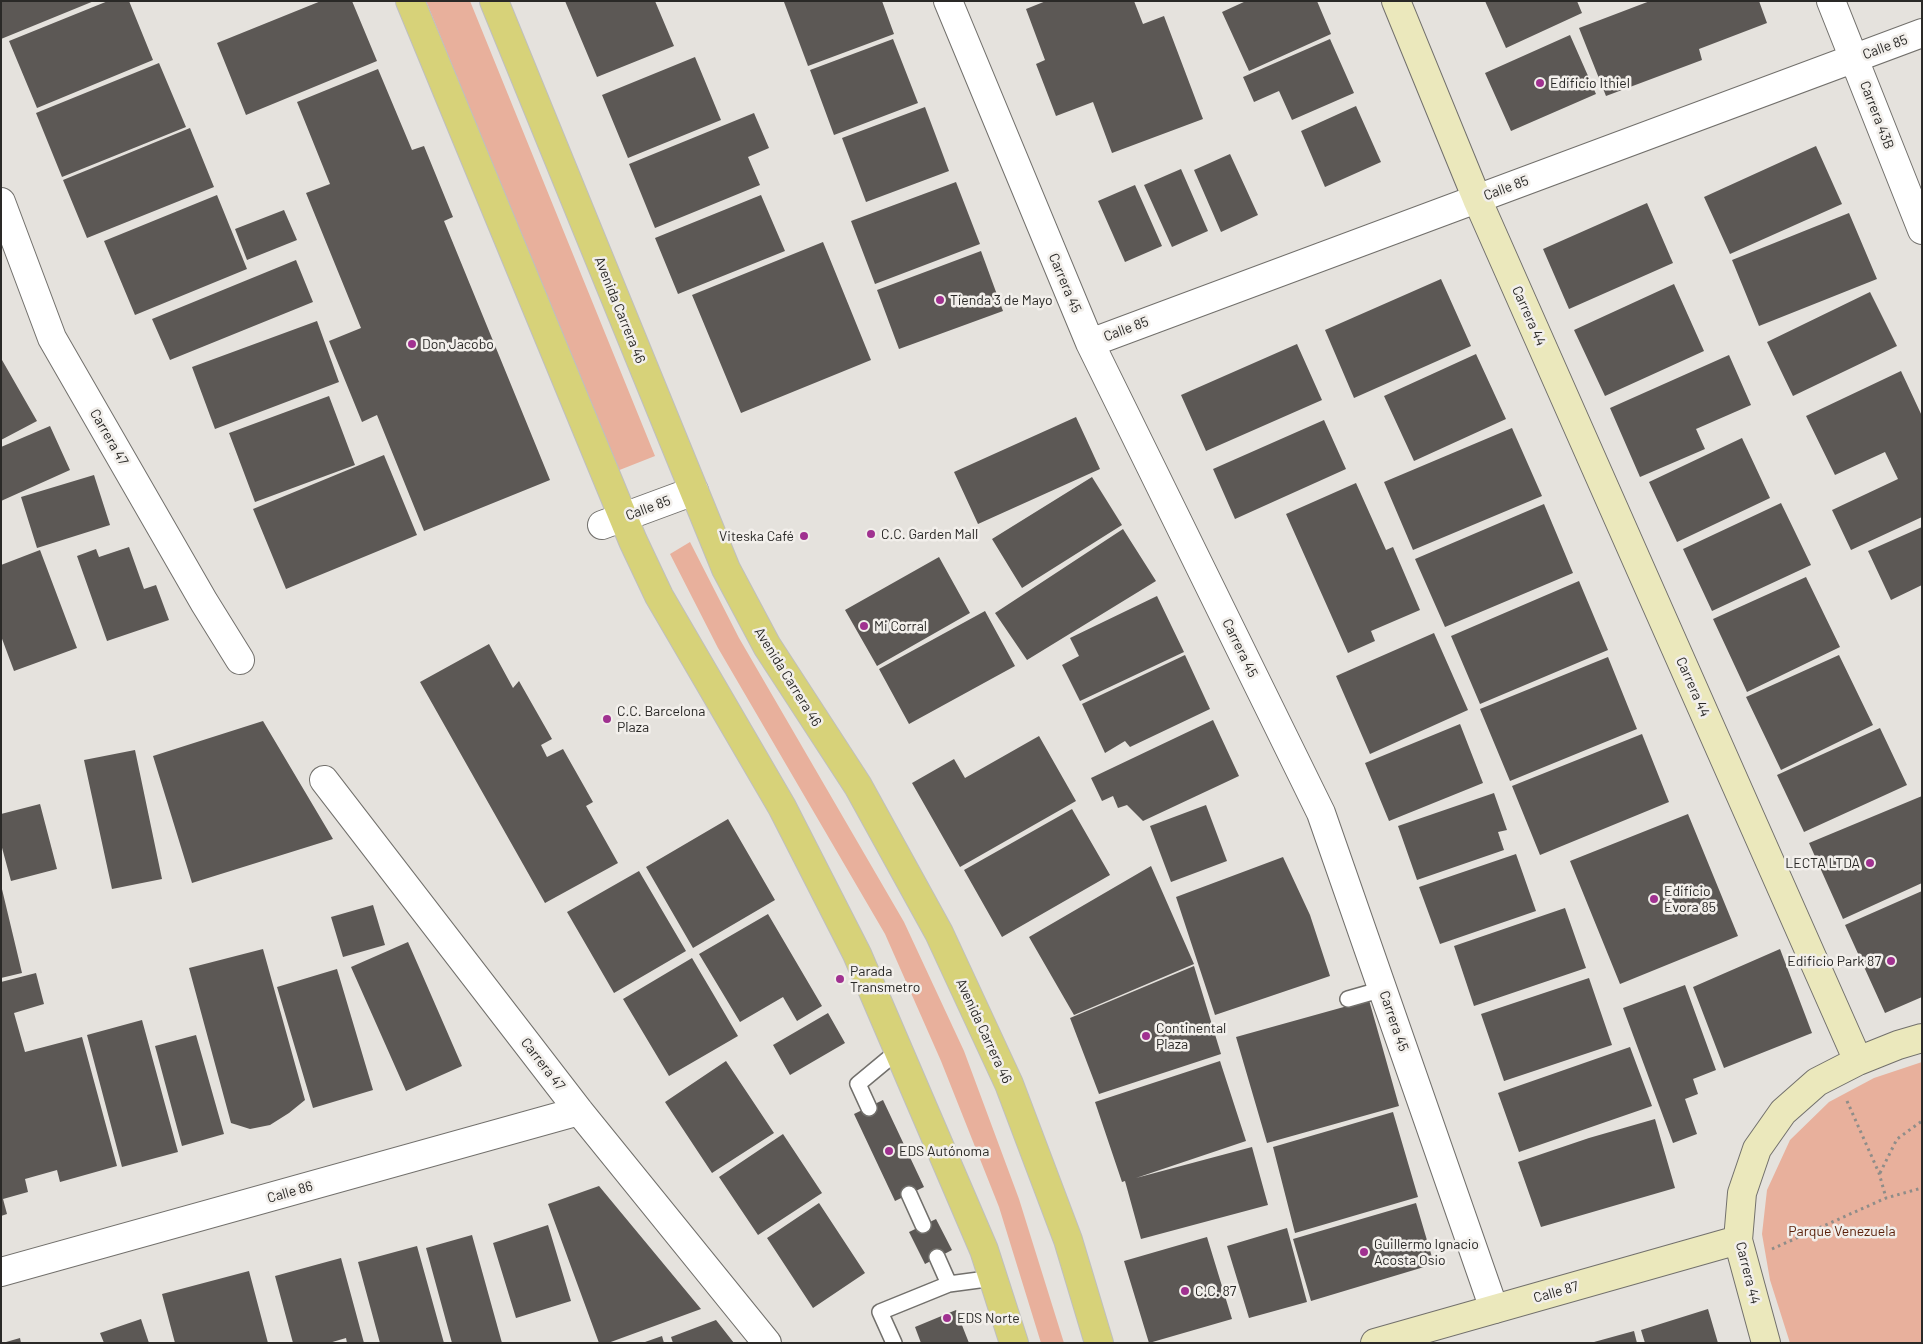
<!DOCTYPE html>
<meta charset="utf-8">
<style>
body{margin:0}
#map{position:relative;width:1923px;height:1344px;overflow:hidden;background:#e5e2dd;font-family:Barlow,sans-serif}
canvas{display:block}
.frame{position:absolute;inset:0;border:2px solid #2a2927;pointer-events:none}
</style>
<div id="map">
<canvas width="1923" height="1344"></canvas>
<div class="frame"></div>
</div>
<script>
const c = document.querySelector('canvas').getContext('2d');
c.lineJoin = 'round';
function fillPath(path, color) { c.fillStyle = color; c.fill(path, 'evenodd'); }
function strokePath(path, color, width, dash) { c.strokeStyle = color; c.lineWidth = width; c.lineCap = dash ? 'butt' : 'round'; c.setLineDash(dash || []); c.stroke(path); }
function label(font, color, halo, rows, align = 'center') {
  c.font = font + ' Barlow,sans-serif'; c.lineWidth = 5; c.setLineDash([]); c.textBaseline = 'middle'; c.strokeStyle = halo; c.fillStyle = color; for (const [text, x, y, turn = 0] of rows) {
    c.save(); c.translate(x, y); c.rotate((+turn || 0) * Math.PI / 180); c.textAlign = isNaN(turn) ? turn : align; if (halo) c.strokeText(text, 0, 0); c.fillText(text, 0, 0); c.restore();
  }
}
fillPath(new Path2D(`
 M426,1H470L655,456L617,471Z
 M690,542L739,638L904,922L964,1051L1019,1199L1064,1343H1041L999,1207L941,1061L885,934L718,648L670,554Z
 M1922,1062V1343H1790L1770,1280L1762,1234L1767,1190L1790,1140L1829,1102L1874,1078Z`), '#e8b09c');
fillPath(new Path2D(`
 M1,1H94L1,39Z
 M108,1H129L153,60L37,108L9,41Z
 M321,1H352L377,61L246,115L217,43Z
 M565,1H655L674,46L597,77Z
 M786,1H882L894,34L808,66L784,2Z
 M1046,1H1134L1143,24L1164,16L1203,119L1112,153L1093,102L1056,116L1036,64L1045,60L1026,9Z
 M1246,1H1317L1331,34L1249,71L1222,12Z
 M1485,1H1577L1582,13L1506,48Z
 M1650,1H1759L1767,23L1699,49L1702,60L1606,96L1579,28Z
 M1570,35L1596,94L1511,131L1485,73Z
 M893,39L918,103L834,135L810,70Z
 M1330,39L1354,93L1292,120L1279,91L1254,102L1243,77Z
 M695,57L721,120L628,158L602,95Z
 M159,63L186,127L62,177L36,113Z
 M378,69L412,150L424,146L453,217L444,221L550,480L424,531L377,415L362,422L329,341L361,328L306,193L330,184L297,102Z
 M1356,106L1381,162L1325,187L1301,131Z
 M925,107L949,171L866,202L842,138Z
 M754,113L769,148L748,157L760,185L655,228L629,164Z
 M190,128L214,187L87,238L63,180Z
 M1816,146L1842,204L1730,254L1704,197Z
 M1230,154L1258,215L1221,232L1194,170Z
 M1181,169L1208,231L1172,247L1144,185Z
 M956,182L980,244L875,284L851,221Z
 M1135,185L1162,246L1125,262L1098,201Z
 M217,195L247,269L135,315L104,241Z
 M761,195L785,251L678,294L655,238Z
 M1647,203L1673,263L1569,309L1543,249Z
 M284,210L297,240L247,260L235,229Z
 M1849,213L1877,279L1759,326L1732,260Z
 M823,242L871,360L741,413L692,295Z
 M981,251L1003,311L899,349L877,290Z
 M296,260L313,302L170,360L152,319Z
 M1441,279L1471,346L1354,398L1325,330Z
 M1674,284L1704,351L1605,396L1574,330Z
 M1870,292L1897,346L1793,396L1767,342Z
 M317,321L339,382L215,429L192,367Z
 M1297,344L1322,400L1206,451L1181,395Z
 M1476,354L1506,419L1414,461L1384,396Z
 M1729,355L1751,405L1696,429L1705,449L1640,477L1610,408Z
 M2,360L37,421L1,440V361Z
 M1901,371L1922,416V517L1851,550L1832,510L1898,479L1885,452L1835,475L1806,416Z
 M329,396L355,465L255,502L229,433Z
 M1076,417L1100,469L978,524L954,472Z
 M1324,420L1346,469L1235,519L1213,469Z
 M50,426L70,470L1,501V447Z
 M1512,428L1542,496L1413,550L1384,482Z
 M1742,438L1770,498L1677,542L1649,482Z
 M384,455L417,535L286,589L253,509Z
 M94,475L110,525L37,548L21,497Z
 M1092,477L1122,525L1022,588L992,539Z
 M1356,483L1386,550L1393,547L1420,610L1371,631L1375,641L1348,653L1286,514Z
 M1781,503L1811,565L1712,611L1683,549Z
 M1544,504L1573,573L1445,627L1415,559Z
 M1922,527V585L1891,600L1868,551Z
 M1123,529L1156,581L1027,660L995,613Z
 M129,547L144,589L156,585L169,620L107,641L77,556L96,549L99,557Z
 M40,550L77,648L14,671L1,636V565Z
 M939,557L970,613L877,666L845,610Z
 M1806,577L1840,647L1747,692L1713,619Z
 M1579,581L1608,650L1480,704L1451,636Z
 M1157,596L1184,652L1080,701L1062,665L1079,656L1070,638Z
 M985,611L1015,666L909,724L879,669Z
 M1434,633L1468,710L1370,754L1336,676Z
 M489,644L513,688L519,681L552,739L541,745L547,757L563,749L593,802L586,806L618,863L545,903L420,682Z
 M1185,655L1210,709L1130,747L1125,741L1105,753L1082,704Z
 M1839,655L1873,725L1781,770L1746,697Z
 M1608,657L1637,729L1510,781L1480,709Z
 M1213,720L1239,776L1143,821L1127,805L1118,808L1113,796L1102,801L1091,778Z
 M263,721L333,839L192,883L153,756Z
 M1460,724L1483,783L1389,821L1365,763Z
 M1880,728L1907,785L1804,832L1777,775Z
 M1642,734L1669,802L1540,855L1512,786Z
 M1039,736L1076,801L960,867L912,783L954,759L965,778Z
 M135,750L162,879L112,889L84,760Z
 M1494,793L1507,830L1498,832L1504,850L1417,880L1398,826Z
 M1922,796V883L1843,919L1809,843Z
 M40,804L57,869L11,881L1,844V814Z
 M1206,805L1227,861L1171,882L1150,826Z
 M1072,809L1110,875L1002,937L964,870Z
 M1688,814L1738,936L1620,984L1570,861Z
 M728,819L775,900L693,948L646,867Z
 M1516,854L1536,911L1440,944L1419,887Z
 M1283,857L1310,915L1330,976L1215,1015L1176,897Z
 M1151,866L1194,964L1074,1015L1029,937Z
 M639,871L686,951L614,993L567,912Z
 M1,885L22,973L1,978Z
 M1922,891V997L1885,1013L1845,925Z
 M373,905L385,945L343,957L331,917Z
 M1565,908L1586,968L1474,1006L1454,946Z
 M768,914L822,1006L797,1021L783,997L740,1022L699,954Z
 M408,942L462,1066L406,1091L351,967Z
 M263,949L305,1100L289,1113L270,1125L250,1129L231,1123L189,968Z
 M1780,949L1812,1033L1724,1068L1693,987Z
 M692,958L738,1036L669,1076L623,999Z
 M1194,966L1221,1054L1099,1094L1070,1018Z
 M337,969L373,1090L313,1108L277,987Z
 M36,973L44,1004L14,1013L25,1052L82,1037L117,1166L60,1182L57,1170L25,1179L28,1192L3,1199L7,1214L1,1216V982Z
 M1589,978L1612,1045L1504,1081L1481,1014Z
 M1685,985L1716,1070L1693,1079L1698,1094L1685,1099L1697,1134L1673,1143L1623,1008Z
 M1369,1000L1399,1106L1267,1143L1236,1037Z
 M828,1013L845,1043L790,1075L773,1045Z
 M142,1020L178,1152L122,1167L87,1035Z
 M196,1035L224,1134L182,1146L155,1046Z
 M1630,1047L1652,1106L1519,1152L1498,1093Z
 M726,1061L774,1133L712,1173L665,1102Z
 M1220,1061L1246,1141L1136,1178L1252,1147L1268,1205L1141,1239L1125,1181L1122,1182L1095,1102Z
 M883,1100L924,1187L895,1201L854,1114Z
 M1393,1112L1418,1197L1295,1233L1273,1147Z
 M1655,1119L1675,1188L1541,1227L1518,1162L1589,1138Z
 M783,1134L822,1193L758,1235L719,1177Z
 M599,1186L701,1309L608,1343H599L548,1204Z
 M819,1203L865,1273L813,1308L767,1238Z
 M1416,1203L1434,1264L1311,1301L1293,1239Z
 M936,1219L952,1250L925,1264L909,1232Z
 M548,1225L571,1301L516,1318L493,1243Z
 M1287,1228L1307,1302L1249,1318L1227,1246Z
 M472,1235L502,1343H452L426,1248Z
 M1207,1237L1232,1319L1149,1343L1124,1261Z
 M417,1246L444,1343H380L358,1262Z
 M341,1258L364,1343H347L346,1338L329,1343H293L275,1276Z
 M249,1271L268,1343H175L162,1294Z
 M1708,1309L1718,1343H1645L1641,1330Z
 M956,1310L969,1343H921L915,1327Z
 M141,1319L149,1343H104L100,1333Z
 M716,1320L734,1343H673L671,1337Z
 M1634,1331L1637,1343H1594V1342Z
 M662,1336L664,1343H645V1342Z
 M20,1338L21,1343H6V1342Z`), '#5c5855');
const lane = new Path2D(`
 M1348,999L1383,989
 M869,1108L858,1084L899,1050
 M909,1194L923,1225
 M937,1257L949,1284L994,1278
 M894,1343L880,1312L949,1284`);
const street = new Path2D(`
 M948,1L1090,343L1321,813L1494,1309
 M1831,1L1922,230
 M1,202L52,338L204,602L240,660
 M1090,343L1922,33
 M602,525L694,491
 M324,780L579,1111L767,1343
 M1,1272L579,1111`);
const secondary = new Path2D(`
 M1396,1L1477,199L1858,1061
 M1375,1343L1738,1240
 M1766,1343L1738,1240L1742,1193L1757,1149L1783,1112L1817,1082L1858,1061L1898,1045L1922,1038`);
const primary = new Path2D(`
 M410,1L633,541L659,596L782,807L857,954L984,1250L1014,1343
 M494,1L726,569L767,646L858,786L939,933L1009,1084L1068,1240L1099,1343`);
strokePath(lane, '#72706c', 18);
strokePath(street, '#72706c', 30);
strokePath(secondary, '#72706c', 30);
strokePath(primary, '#bfbfbe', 30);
strokePath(new Path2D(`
 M1847,1101L1879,1173L1886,1198
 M1880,1173L1897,1139L1922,1121
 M1772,1249L1886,1198L1922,1188`), '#8f8d89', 3, [2.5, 4]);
strokePath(lane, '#fff', 15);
strokePath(street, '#fff', 28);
strokePath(secondary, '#ebe8bc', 28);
strokePath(primary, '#d7d279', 28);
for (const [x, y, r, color] of [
 [1540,83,5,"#a03190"],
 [940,300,5,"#a03190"],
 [412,344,5,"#a03190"],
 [871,534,5,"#a03190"],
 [804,536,5,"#a03190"],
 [864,626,5,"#a03190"],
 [607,719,5,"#a03190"],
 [1870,863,5,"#a03190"],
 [1654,899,5,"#a03190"],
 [1891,961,5,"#a03190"],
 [840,979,5,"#a03190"],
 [1146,1036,5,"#a03190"],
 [889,1151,5,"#a03190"],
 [1364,1252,5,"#a03190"],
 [1185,1291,5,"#a03190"],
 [947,1318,5,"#a03190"]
]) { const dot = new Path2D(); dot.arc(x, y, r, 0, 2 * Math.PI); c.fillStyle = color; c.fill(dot); strokePath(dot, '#f2efeb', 2); }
label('14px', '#2a2927', '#f2efeb', [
 ["Calle 85",1885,47,-20],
 ["Carrera 43B",1877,115,69],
 ["Calle 85",1506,188,-20],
 ["Carrera 45",1065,283,67],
 ["Avenida Carrera 46",620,310,68],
 ["Carrera 44",1529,316,66],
 ["Calle 85",1126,329,-20],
 ["Carrera 47",109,437,60],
 ["Calle 85",648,508,-20],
 ["Carrera 45",1240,648,64],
 ["Avenida Carrera 46",788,677,58],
 ["Carrera 44",1693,687,66],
 ["Carrera 45",1394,1021,71],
 ["Avenida Carrera 46",984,1031,65],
 ["Carrera 47",543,1064,52],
 ["Calle 86",290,1192,-16],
 ["Carrera 44",1748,1273,76],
 ["Calle 87",1556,1292,-16]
]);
label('14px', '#2a2927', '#f2efeb', [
 ["Edificio Ithiel",1550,83],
 ["Tienda 3 de Mayo",950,300],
 ["Don Jacobo",422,344],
 ["C.C. Garden Mall",881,534],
 ["Viteska Café",794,536,"right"],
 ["Mi Corral",874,626],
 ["C.C. Barcelona",617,711],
 ["Plaza",617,727],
 ["LECTA LTDA",1860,863,"right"],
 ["Edificio",1664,891],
 ["Évora 85",1664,907],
 ["Edificio Park 87",1881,961,"right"],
 ["Parada",850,971],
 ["Transmetro",850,987],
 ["Continental",1156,1028],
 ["Plaza",1156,1044],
 ["EDS Autónoma",899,1151],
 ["Guillermo Ignacio",1374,1244],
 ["Acosta Osio",1374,1260],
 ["C.C. 87",1195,1291],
 ["EDS Norte",957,1318]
], 'left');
label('14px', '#591f08', '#f2efeb', [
 ["Parque Venezuela",1842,1231]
]);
</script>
